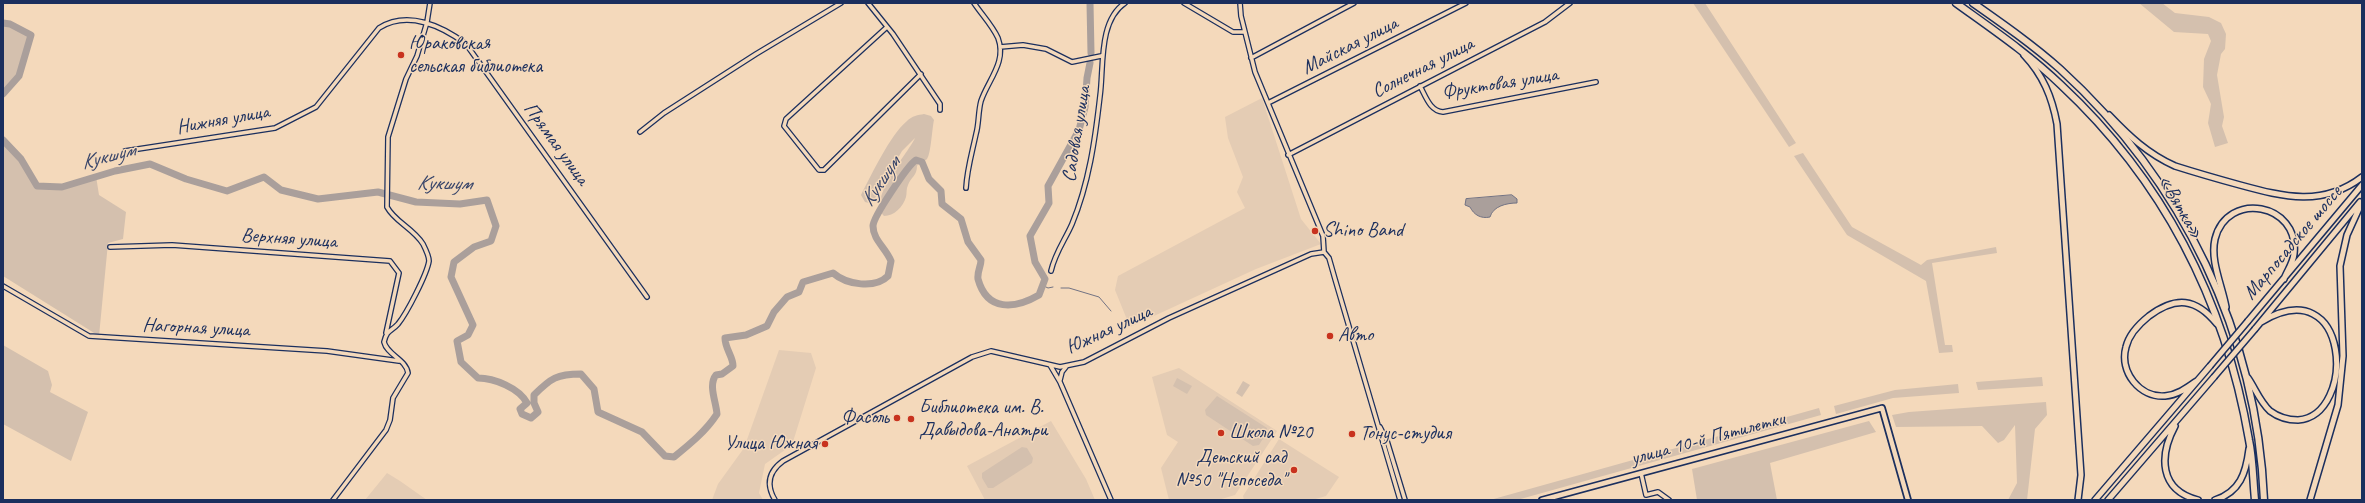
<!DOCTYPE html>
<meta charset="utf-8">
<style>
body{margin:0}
#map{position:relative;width:2365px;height:503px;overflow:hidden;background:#f4d9bb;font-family:Caveat,sans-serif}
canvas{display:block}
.frame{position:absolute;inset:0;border:4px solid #1b2f5e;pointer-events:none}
</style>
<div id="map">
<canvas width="2365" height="503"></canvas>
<div class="frame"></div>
</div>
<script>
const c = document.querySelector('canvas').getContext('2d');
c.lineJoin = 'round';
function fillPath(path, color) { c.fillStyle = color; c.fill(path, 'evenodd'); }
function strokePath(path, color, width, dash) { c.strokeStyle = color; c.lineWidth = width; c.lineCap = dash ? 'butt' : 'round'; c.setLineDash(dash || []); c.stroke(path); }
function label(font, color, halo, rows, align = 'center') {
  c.font = font + ' Caveat,sans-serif'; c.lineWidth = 3; c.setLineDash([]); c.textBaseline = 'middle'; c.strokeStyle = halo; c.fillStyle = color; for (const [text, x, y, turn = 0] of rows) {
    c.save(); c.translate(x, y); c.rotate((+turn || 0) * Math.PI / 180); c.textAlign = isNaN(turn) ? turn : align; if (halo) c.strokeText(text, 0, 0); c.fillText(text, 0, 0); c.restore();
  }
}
fillPath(new Path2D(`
 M1262,98L1301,219L1321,244L1256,269L1130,327L1115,290L1118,276L1245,208L1237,192L1243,177L1228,138L1225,117Z
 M779,350L811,353L816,368L792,445L765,464L759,493L763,500H712L718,484L744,448Z
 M1179,368L1277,431L1235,495L1218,500H1169L1161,468L1178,442L1167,435L1152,377Z
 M1051,421L1086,479L1095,500H985L967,466Z
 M1279,439L1339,477L1326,496L1312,500H1244L1243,496Z
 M387,473L400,481L427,500H365Z`), '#e4ccb4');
fillPath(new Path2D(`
 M1693,3H1705L1796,143L1789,147Z
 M2139,3H2162L2175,13L2209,17L2221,23L2226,34L2225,49L2221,54L2217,75L2224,117L2222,126L2228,143L2215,147L2208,123L2211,104L2203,87L2204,59L2211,41L2208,34L2174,32Z
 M3,23L10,24L31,35L19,76L3,94Z
 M924,114L931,116L934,120C932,129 931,154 927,159C924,162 919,162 917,166C917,176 911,177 908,185C906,189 907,193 906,197C903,207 894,216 884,216C868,197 907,155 915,138L902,151L874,200L869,203L865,202L861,195C872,174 890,135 907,121C912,116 918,115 924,114Z
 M3,140L21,159L37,186L62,187L96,176L99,195L126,212L123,239L108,243L99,336L3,276Z
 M1803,153L1852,227L1921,265L1927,260L1996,247L1997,253L1932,263L1945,345H1952L1953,352L1939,353L1926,281L1847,235L1794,156Z
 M3,345L48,371L52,385L50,392L88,412L71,461L3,424Z
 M2042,377L2043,386L1978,390L1976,382Z
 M1177,378L1192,386L1187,394L1173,386Z
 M1243,381L1250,385L1242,397L1236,393Z
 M1958,384L1959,393L1893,398L1836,414L1834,406L1895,390Z
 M1217,396L1267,428V432L1259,445L1253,446L1206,415L1205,410Z
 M2046,402L2047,415L2035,429L2027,500H2008L2017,483L2015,425L2004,440L1998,443L1982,426L1896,427L1892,415L1909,412Z
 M1819,408L1821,415L1517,500H1490Z
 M1869,421L1876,432L1770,463L1777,500H1697L1692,469Z
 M1022,447L1027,448L1033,458L1032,463L993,488H988L982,478V473Z`), '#d4c0ae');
const water = new Path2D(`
 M1512,195L1517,199V203C1507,203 1493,206 1490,217C1481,219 1474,215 1470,207L1465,205L1466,199Z`);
fillPath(water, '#aa9f9b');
strokePath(water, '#717283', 1);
strokePath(new Path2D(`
 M1044,286L1048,288L1053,287
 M1061,288H1069L1099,297L1111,311`), '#717283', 1);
strokePath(new Path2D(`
 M1090,3L1091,53
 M3,23L10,24L31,35L19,76L3,94
 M3,140L21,159L37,186L62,187L115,171L150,164L186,179L227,191L264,177L281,190L318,199L378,192L416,202L460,204L487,200L496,226L491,241L474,247L454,262L451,277L473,325L468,335L457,341L461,362L478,378C494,378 519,388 527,403L520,409L522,414L531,418L538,412L534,403V395C551,378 557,374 581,374L594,389L598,412L642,432L665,456L674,457C690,444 706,431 717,414C716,401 708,385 716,375L722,374L733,366C733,356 725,349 725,338L746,335L767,326L774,312L787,297L799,292L803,282L833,273C847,285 875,289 888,276L891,261C886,248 873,240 873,226C873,217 908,165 916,160L922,162L929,179L941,191L942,204L961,219L968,242L981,260C981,267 977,271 978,279C987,312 1015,309 1039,295L1045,279L1035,262L1030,236L1049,203L1048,186L1079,130L1085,107L1087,78L1090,63`), '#aa9f9b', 7);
const street = new Path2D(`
 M868,3L893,34L940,104V110
 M1184,3L1233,32H1245
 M1240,3L1241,16L1255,72L1323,236L1324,252
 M887,27L786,119L784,126L819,170H824L921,74
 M1000,47L1023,45L1046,49L1072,62L1101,56
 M1251,58L1354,3
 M1420,86C1426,97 1430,111 1443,112L1596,82
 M1268,103L1466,3
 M640,132L664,113L756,54L841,3
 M125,151L275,128L316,107L379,28C408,10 442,26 466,44L647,297
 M1288,155L1545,22L1570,3
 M966,188C967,169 972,153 976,134C979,124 978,112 981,101C988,80 1007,62 998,38C992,25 982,15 974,3
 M110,247L172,245L390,261L399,273L386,333
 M1324,252L1329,258L1335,279L1400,500
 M1051,271C1055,253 1065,240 1072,224C1089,183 1095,140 1100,96C1104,68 1098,21 1125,3
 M3,286L89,336L327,351L399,361
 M1050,365L1060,382L1111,500
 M1060,380L1062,372L1066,367
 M1380,427L1387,441L1405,500
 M1641,473L1646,495L1658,492L1669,500
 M333,500L386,430L390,420L393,398L408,373C406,359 387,355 384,342C387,329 391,332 398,324C407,313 427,274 429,261C429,256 425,248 423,244C413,228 395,222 387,207L388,137L406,79L417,56L427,22L430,3
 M775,500C766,485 768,472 783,461L972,357L991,351L1060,367L1084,362L1169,318L1311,254L1324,252`);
const secondary = new Path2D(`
 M1542,500L1882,408L1908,500`);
const primary = new Path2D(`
 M2024,55C2043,75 2052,97 2057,124L2081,475L2078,500
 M2109,115C2129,136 2148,154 2175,166C2197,173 2218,179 2240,185C2284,197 2323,207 2362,177
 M2226,307C2222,285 2210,261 2215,239C2227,190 2300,203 2294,254C2293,263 2287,271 2284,279
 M2248,321L2362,185
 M2255,329L2360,202
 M2248,378C2255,388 2260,402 2270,411C2278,417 2287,420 2298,420C2357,416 2351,268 2261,322
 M2198,380C2188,387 2178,395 2165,396C2140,398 2119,372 2126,347C2129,334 2139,324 2149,316C2176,296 2196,298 2217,324
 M2175,426C2159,456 2159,490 2198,500
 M2095,500L2210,366
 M2108,500L2214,377
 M2215,500C2240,492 2246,473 2249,449
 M2310,500L2338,405L2343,356L2340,266L2347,235L2362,202`);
const highway = new Path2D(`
 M1956,3C1992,29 2029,54 2061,85C2165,182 2225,300 2249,440C2253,459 2253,480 2255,500
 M1973,3C2003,24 2033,45 2060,69C2183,181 2257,334 2264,500`);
strokePath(street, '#1b2f5e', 6);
strokePath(secondary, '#1b2f5e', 8);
strokePath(primary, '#1b2f5e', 8);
strokePath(highway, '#1b2f5e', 9);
strokePath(street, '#f4d9bb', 3.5);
strokePath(secondary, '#f4d9bb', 4.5);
strokePath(primary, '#f4d9bb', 5);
strokePath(highway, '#f4d9bb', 6);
const primaryBridge = new Path2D(`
 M2210,366L2248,321
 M2214,377L2255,329`);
strokePath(primaryBridge, '#1b2f5e', 8, []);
strokePath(primaryBridge, '#f4d9bb', 5);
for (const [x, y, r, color] of [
 [401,55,4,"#c8321e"],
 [1315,231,4,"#c8321e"],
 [1330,336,4,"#c8321e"],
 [897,418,4,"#c8321e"],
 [911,419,4,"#c8321e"],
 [1221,433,4,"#c8321e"],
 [1352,434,4,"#c8321e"],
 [825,444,4,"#c8321e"],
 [1294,470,4,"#c8321e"]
]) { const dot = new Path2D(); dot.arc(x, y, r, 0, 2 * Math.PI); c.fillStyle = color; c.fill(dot); strokePath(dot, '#f4d9bb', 1.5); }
label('20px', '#1b2f5e', '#f4d9bb', [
 ["Юраковская",409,44],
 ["сельская библиотека",409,67],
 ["Shino Band",1323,231],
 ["Авто",1338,336],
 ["Библиотека им. В.",919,408],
 ["Давыдова-Анатри",919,431],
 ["Фасоль",889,418,"right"],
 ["Школа №20",1229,433],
 ["Тонус-студия",1360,434],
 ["Улица Южная",817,444,"right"],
 ["Детский сад",1286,458,"right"],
 ["№50 \"Непоседа\"",1286,481,"right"]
], 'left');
label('20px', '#1b2f5e', '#f4d9bb', [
 ["Майская улица",1350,46,-27],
 ["Солнечная улица",1423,68,-27],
 ["Фруктовая улица",1500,84,-9],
 ["Нижняя улица",223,120,-10],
 ["Садовая улица",1077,134,-81],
 ["Прямая улица",556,144,54],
 ["«Вятка»",2180,207,60],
 ["Верхняя улица",289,239,4],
 ["Марпосадское шоссе",2293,243,-50],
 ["Нагорная улица",196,328,3],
 ["Южная улица",1109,330,-25],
 ["улица 10-й Пятилетки",1708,439,-15]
]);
label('italic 21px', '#38456a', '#f4d9bb', [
 ["Кукшум",108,157,-14],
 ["Кукшум",881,182,-56],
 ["Кукшум",444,184,1]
]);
</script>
